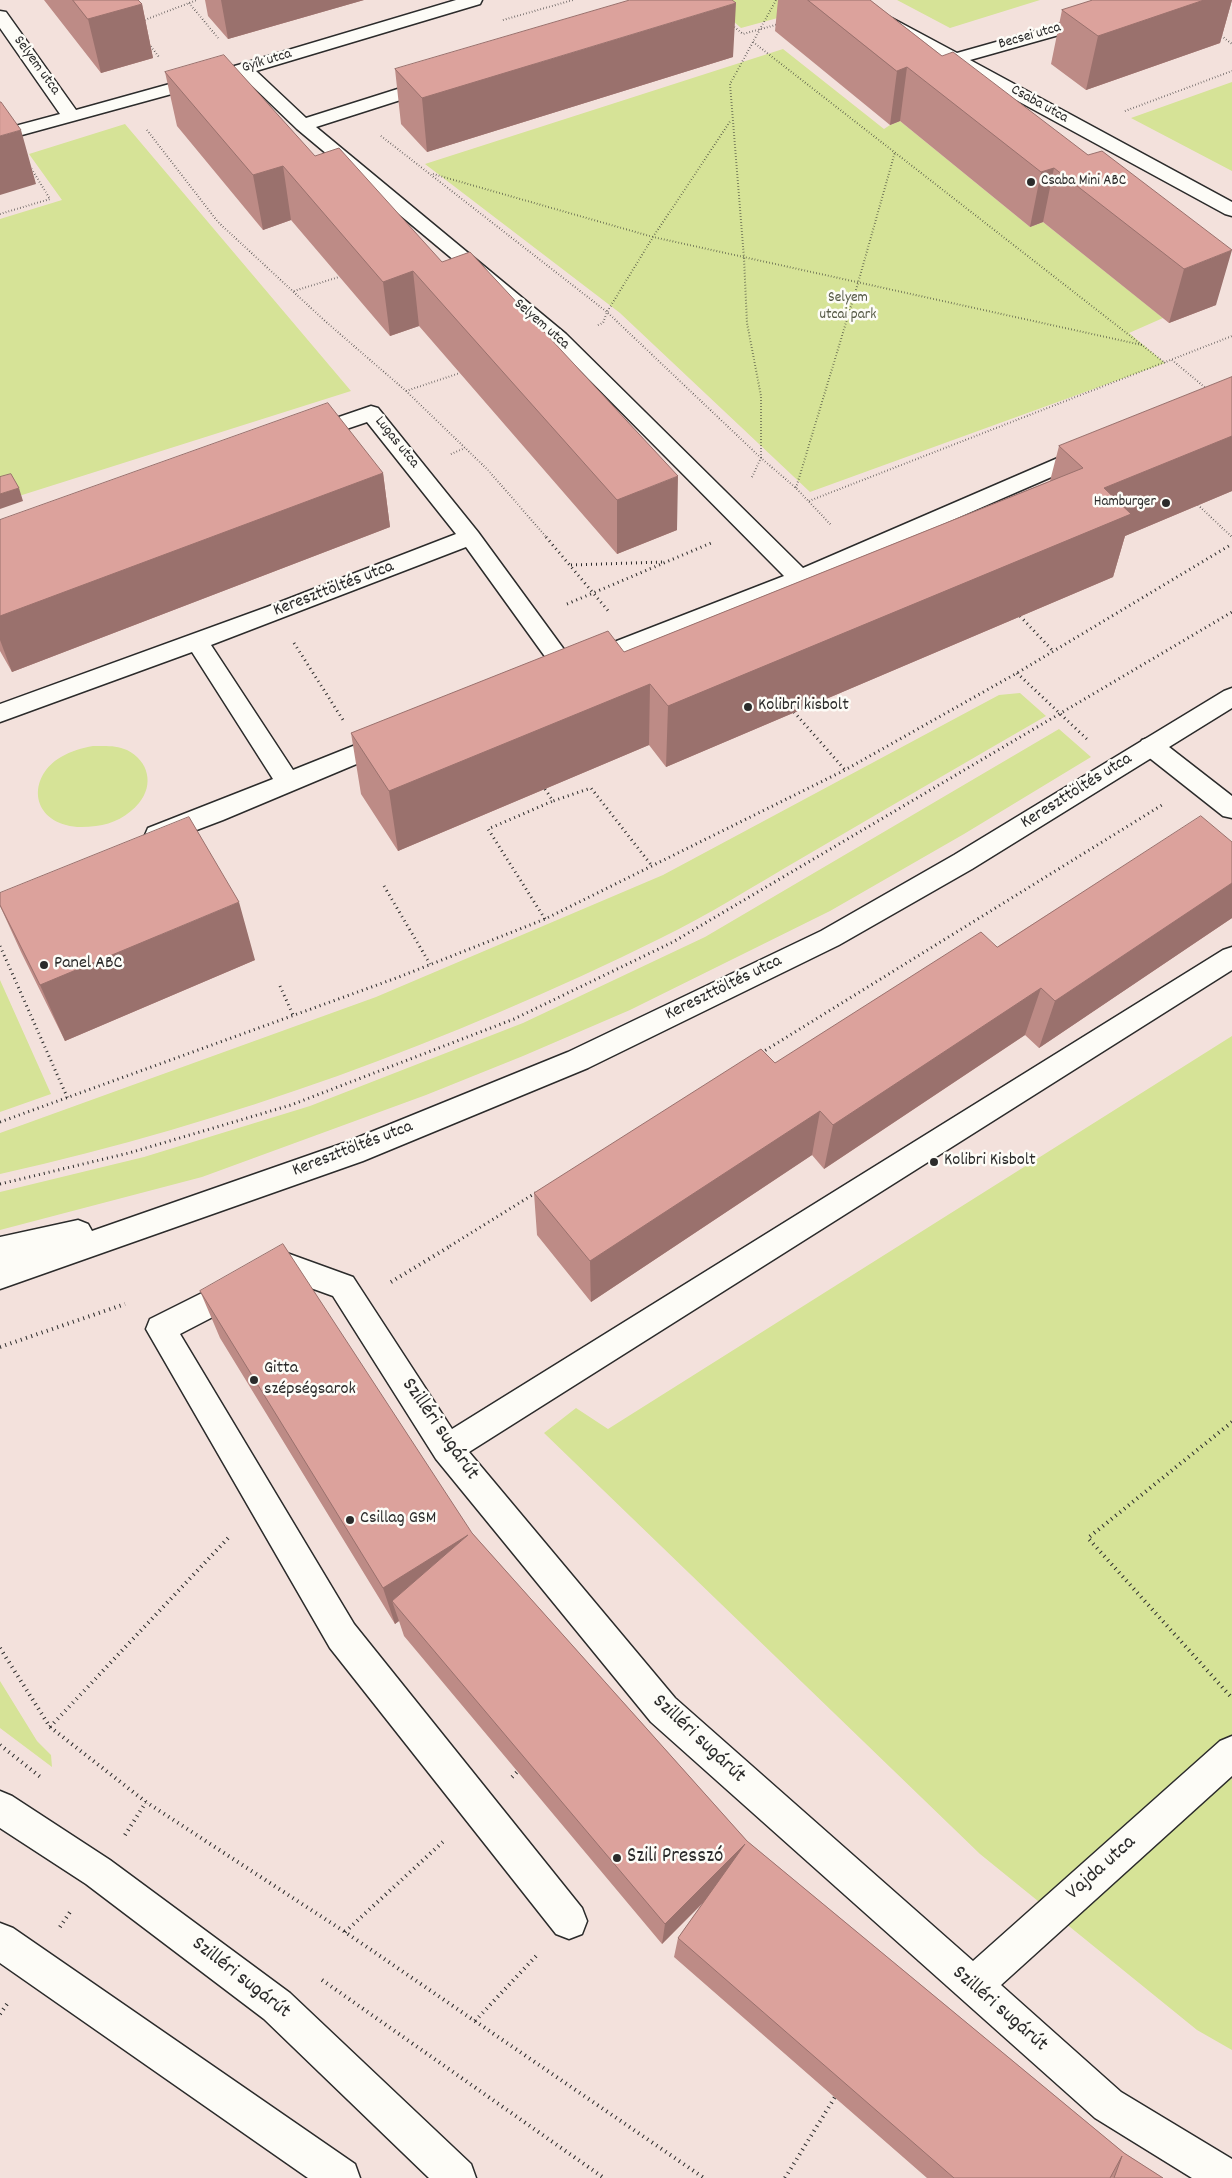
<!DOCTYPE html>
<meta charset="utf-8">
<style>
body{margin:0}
canvas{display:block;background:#f3e1dc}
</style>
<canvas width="1232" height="2178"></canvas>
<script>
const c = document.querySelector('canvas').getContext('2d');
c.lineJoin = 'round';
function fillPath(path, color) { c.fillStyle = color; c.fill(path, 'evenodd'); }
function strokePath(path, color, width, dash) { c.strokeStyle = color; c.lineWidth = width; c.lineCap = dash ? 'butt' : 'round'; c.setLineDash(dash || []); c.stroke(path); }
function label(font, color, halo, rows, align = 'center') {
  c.font = font + ' Dekko,sans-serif'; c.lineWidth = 5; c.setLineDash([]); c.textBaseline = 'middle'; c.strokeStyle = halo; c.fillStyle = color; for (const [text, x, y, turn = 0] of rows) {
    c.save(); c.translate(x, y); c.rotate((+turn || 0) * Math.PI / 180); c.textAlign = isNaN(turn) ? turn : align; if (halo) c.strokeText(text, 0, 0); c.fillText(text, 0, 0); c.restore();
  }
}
fillPath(new Path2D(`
 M709,0H822L829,4L741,28Z
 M897,0H1040L950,28Z
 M783,49L884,129L890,125L900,121L1030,227L1043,222L1163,318L1129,333L1165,363L810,492L620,313L425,164Z
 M1232,82V171L1131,118Z
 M125,124L351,391L0,502V219L62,200L29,154Z
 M1020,693L1046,716C964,763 883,811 802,858C755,885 709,915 661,938C448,1043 232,1122 0,1174V1133L376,997L663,875L999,695Z
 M1059,729L1091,757L964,834L830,911L630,1010L523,1056L426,1095L202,1177L0,1230V1192L144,1157L310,1106L523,1023L705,937Z
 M93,746C105,746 116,745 127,750C149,761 154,785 139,803C128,816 113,824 96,826C86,827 76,828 66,825C29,815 30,775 61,757C71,751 82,748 93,746Z
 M0,980L51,1094L0,1112Z
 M1232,1036V2050L1197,2030L980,1854L544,1433L576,1408L608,1429Z
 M0,1681L37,1741L51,1755L52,1767L0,1728Z`), '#d6e397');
const minor = new Path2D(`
 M456,0H482L480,4L256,71L306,118L426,80L432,79L438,80L441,84L438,88L316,127L566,334L803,568L1081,448L1088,446L1095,448L1099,453L1095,458L808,583L586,670L578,668L574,662L578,656L784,576L552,342L297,129L241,75L0,141V130L60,114L0,28V11L6,12L76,110L238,65Z
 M838,0H858L957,53L1145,0H1171L1169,4L970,60L1232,202V216L1225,214L840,4Z
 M371,406L378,408L478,532L579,670L575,676L567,678L559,676L466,547L211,645L293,770L388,732L397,735L400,741L397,747L223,820L157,845L148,842L145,835L148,828L273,779L192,652L0,722V704L267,607L456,534L367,422L308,442L301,440L297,435L301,430Z
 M1151,737L1160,740L1232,796V818L1223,816L1142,752L1139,746L1142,740Z
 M1232,947V970L469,1452L675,1698L973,1961L1220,1741L1232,1736V1776L1001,1985L1121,2092L1232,2159V2178H1192L1095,2118L651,1722L436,1459L333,1296L286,1279L180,1334L354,1624L582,1908L587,1921L582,1934L569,1939L556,1934L330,1648L146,1329L150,1319L284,1252L353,1277L452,1429L1223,950Z`);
const tertiary = new Path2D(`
 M1232,688V708L972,869L839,945L588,1068L363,1161L0,1289V1237L78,1220L88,1224L92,1231L344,1143L568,1052L821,931L954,855L1224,691Z
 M0,1791L12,1796L110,1860L290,1993L471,2164L476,2178H429L264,2019L86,1884L0,1828Z
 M0,1923L13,1928L355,2164L360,2178H308L0,1963Z`);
strokePath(minor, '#2b2b2b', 3);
strokePath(tertiary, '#2b2b2b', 3);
strokePath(new Path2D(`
 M189,3L219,39
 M503,20L573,0
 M142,21L197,0
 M732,25L743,34L779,24
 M1219,34L1232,44
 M753,42L1165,363
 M149,44L159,57
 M1125,111L1232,71
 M147,130L218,222L325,321L406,391L488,470L547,538
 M381,136L607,312L761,458L796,488L831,525
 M433,174L653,237L1142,345
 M0,214L50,199L31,168
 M294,291L339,277
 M598,325L603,323L607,312L653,237L731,120
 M1172,360L1208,390
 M406,391L460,373
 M451,454L465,448
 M752,477L761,458V396L747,323L744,258L730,84L776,0
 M796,488L858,283L895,152
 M809,501L1232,336
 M1198,505L1232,537`), '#2b2b2b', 2, [0.5, 2.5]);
strokePath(new Path2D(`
 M546,537L610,613
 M571,565L663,562
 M567,604L711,543
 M1020,616L1053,651
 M294,643L343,720
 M1017,673L1089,741
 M794,712L845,770
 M545,789L553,801L591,788L652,866
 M384,886L430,964
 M545,919L488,829L553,801
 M0,946L68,1099
 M280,986L293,1015
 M761,1053L1162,805
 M0,1122L399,977L545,919L845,770L1017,673L1232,544
 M0,1184L129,1153L291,1105L514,1019L673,942L1232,612
 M450,1246L537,1192`), '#2b2b2b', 3, [1, 4]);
strokePath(new Path2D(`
 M391,1282L452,1245
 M0,1347L125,1304
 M1232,1422L1088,1538L1232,1698
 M0,1648L50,1727L146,1802L345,1932L704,2178
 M50,1727L231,1535
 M0,1745L43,1779
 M512,1777L517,1772
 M125,1835L146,1802
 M60,1927L72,1909
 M345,1932L446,1839
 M322,1980L604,2178
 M0,2014L7,2004
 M475,2021L538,1954
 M785,2178L835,2097`), '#2b2b2b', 4, [1, 4.5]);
fillPath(minor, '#fdfcf7');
fillPath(tertiary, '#fdfcf7');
fillPath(new Path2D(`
 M44,0H138L142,4L153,58L101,73Z
 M205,0H364L228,39L208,16Z
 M778,0H870L942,56L1088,155L1216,305L1169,323L1043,222L1030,227L900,121L890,125L775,31Z
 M1093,0H1232L1220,43L1086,90L1051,64L1062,10Z
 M733,57L427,152L401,124L395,69Z
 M165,72L315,156L677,530L617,554L419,326L390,336L291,220L263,230L177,126Z
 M1232,377V491L1125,536L1113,577L666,767L649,745L398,851L361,794L351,733L624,652L1050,481L1059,446Z
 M383,473L390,527L12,672L0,651V520Z
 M1232,842V918L1039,1048L1025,1035L824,1169L812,1155L591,1302L537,1235L534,1193L775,1063L997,947Z
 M0,893L255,960L65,1041L21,952L0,906Z
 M200,1291L472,1533L747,1841L1124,2153L1163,2178H927L674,1957L678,1938L703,1903L662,1944L404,1636L399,1621L395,1624L220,1338Z`), '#bd8b86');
fillPath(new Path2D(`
 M221,0H364L228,39Z
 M1204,0H1232L1220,43L1086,90L1098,36Z
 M736,3L733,57L427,152L422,98Z
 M142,4L153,58L101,73L88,19Z
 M907,67L900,121L890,125L897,71Z
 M21,130L36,184L0,195V136Z
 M283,166L291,220L263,230L253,175Z
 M1054,168L1043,222L1030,227L1041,172Z
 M1232,250L1216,305L1169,323L1184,269Z
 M413,271L419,326L390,336L383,282Z
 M1232,436V491L1125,536L1113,577L666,767L668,706L1104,488Z
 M383,473L390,527L12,672L0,640V616Z
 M678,476L677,530L617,554V500Z
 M19,488L23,501L0,509V494Z
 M650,684L649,745L398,851L389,791Z
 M1232,883V918L1039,1048L1055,1001Z
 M239,902L255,960L65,1041L40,985Z
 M1041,988L1025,1035L824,1169L833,1125Z
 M820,1111L812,1155L591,1302L590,1261Z
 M468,1535L392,1601L399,1621L395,1624L383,1588Z
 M745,1844L737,1868L662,1944L665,1924Z`), '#9a716d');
const building = new Path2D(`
 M73,0H138L142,4L88,19Z
 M630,0H732L736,3L422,98L395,69Z
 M808,0H870L942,56L953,52L1088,155L1102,151L1232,250L1184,269L1054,168L1041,172L907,67L897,71Z
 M1093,0H1204L1098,36L1062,10Z
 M224,55L315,156L339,148L442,262L470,252L678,476L617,500L413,271L383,282L283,166L253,175L165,72Z
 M0,102H1L21,130L0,136Z
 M1232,377V436L1104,488L1131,514L668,706L650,684L389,791L351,733L608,631L624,652L1083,468L1059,446Z
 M328,403L383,473L0,616V520Z
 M11,474L19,488L0,494V477Z
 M1201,816L1232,842V883L1055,1001L1041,988L833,1125L820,1111L590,1261L534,1193L761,1049L775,1063L981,932L997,947Z
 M189,817L239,902L40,985L0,905V893Z
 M283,1244L472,1533L747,1841L1124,2153L1163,2178H1114L1122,2156L1110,2178H954L678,1938L745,1844L665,1924L392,1601L468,1535L383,1588L200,1291Z`);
fillPath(building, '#dca29c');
strokePath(building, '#9a716d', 1);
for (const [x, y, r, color] of [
 [1031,182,5,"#2b2b2b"],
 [1166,503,5,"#2b2b2b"],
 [748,707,5,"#2b2b2b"],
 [44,965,5,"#2b2b2b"],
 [934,1162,5,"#2b2b2b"],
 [254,1380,5,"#2b2b2b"],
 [350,1520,5,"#2b2b2b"],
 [617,1858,5,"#2b2b2b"]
]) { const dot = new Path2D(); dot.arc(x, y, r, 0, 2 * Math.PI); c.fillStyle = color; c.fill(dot); strokePath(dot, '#fdfcf7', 2); }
label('15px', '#2b2b2b', '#fdfcf7', [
 ["Becsei utca",1030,37,-16],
 ["Gyík utca",267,62,-17],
 ["Selyem utca",36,66,54],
 ["Csaba utca",1039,105,29],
 ["Selyem utca",541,325,41],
 ["Lugas utca",396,443,51]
]);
label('15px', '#2b2b2b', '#fdfcf7', [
 ["Csaba Mini ABC",1041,182],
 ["Hamburger",1156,503,"right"]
], 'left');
label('15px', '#565946', '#fdfcf7', [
 ["Selyem",848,299],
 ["utcai park",848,316]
]);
label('18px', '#2b2b2b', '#fdfcf7', [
 ["Kereszttöltés utca",334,590,-21],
 ["Kereszttöltés utca",1077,792,-32],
 ["Kereszttöltés utca",724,989,-26],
 ["Kereszttöltés utca",353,1150,-21]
]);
label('18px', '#2b2b2b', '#fdfcf7', [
 ["Kolibri kisbolt",758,707],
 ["Panel ABC",54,965],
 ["Kolibri Kisbolt",944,1162],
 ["Gitta",264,1370],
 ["szépségsarok",264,1391],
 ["Csillag GSM",360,1520]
], 'left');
label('21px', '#2b2b2b', '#fdfcf7', [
 ["Szilléri sugárút",439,1430,55],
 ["Szilléri sugárút",698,1740,43],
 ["Vajda utca",1102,1869,-42],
 ["Szilléri sugárút",240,1979,38],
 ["Szilléri sugárút",999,2010,41]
]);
label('21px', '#2b2b2b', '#fdfcf7', [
 ["Szili Presszó",627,1858]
], 'left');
</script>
